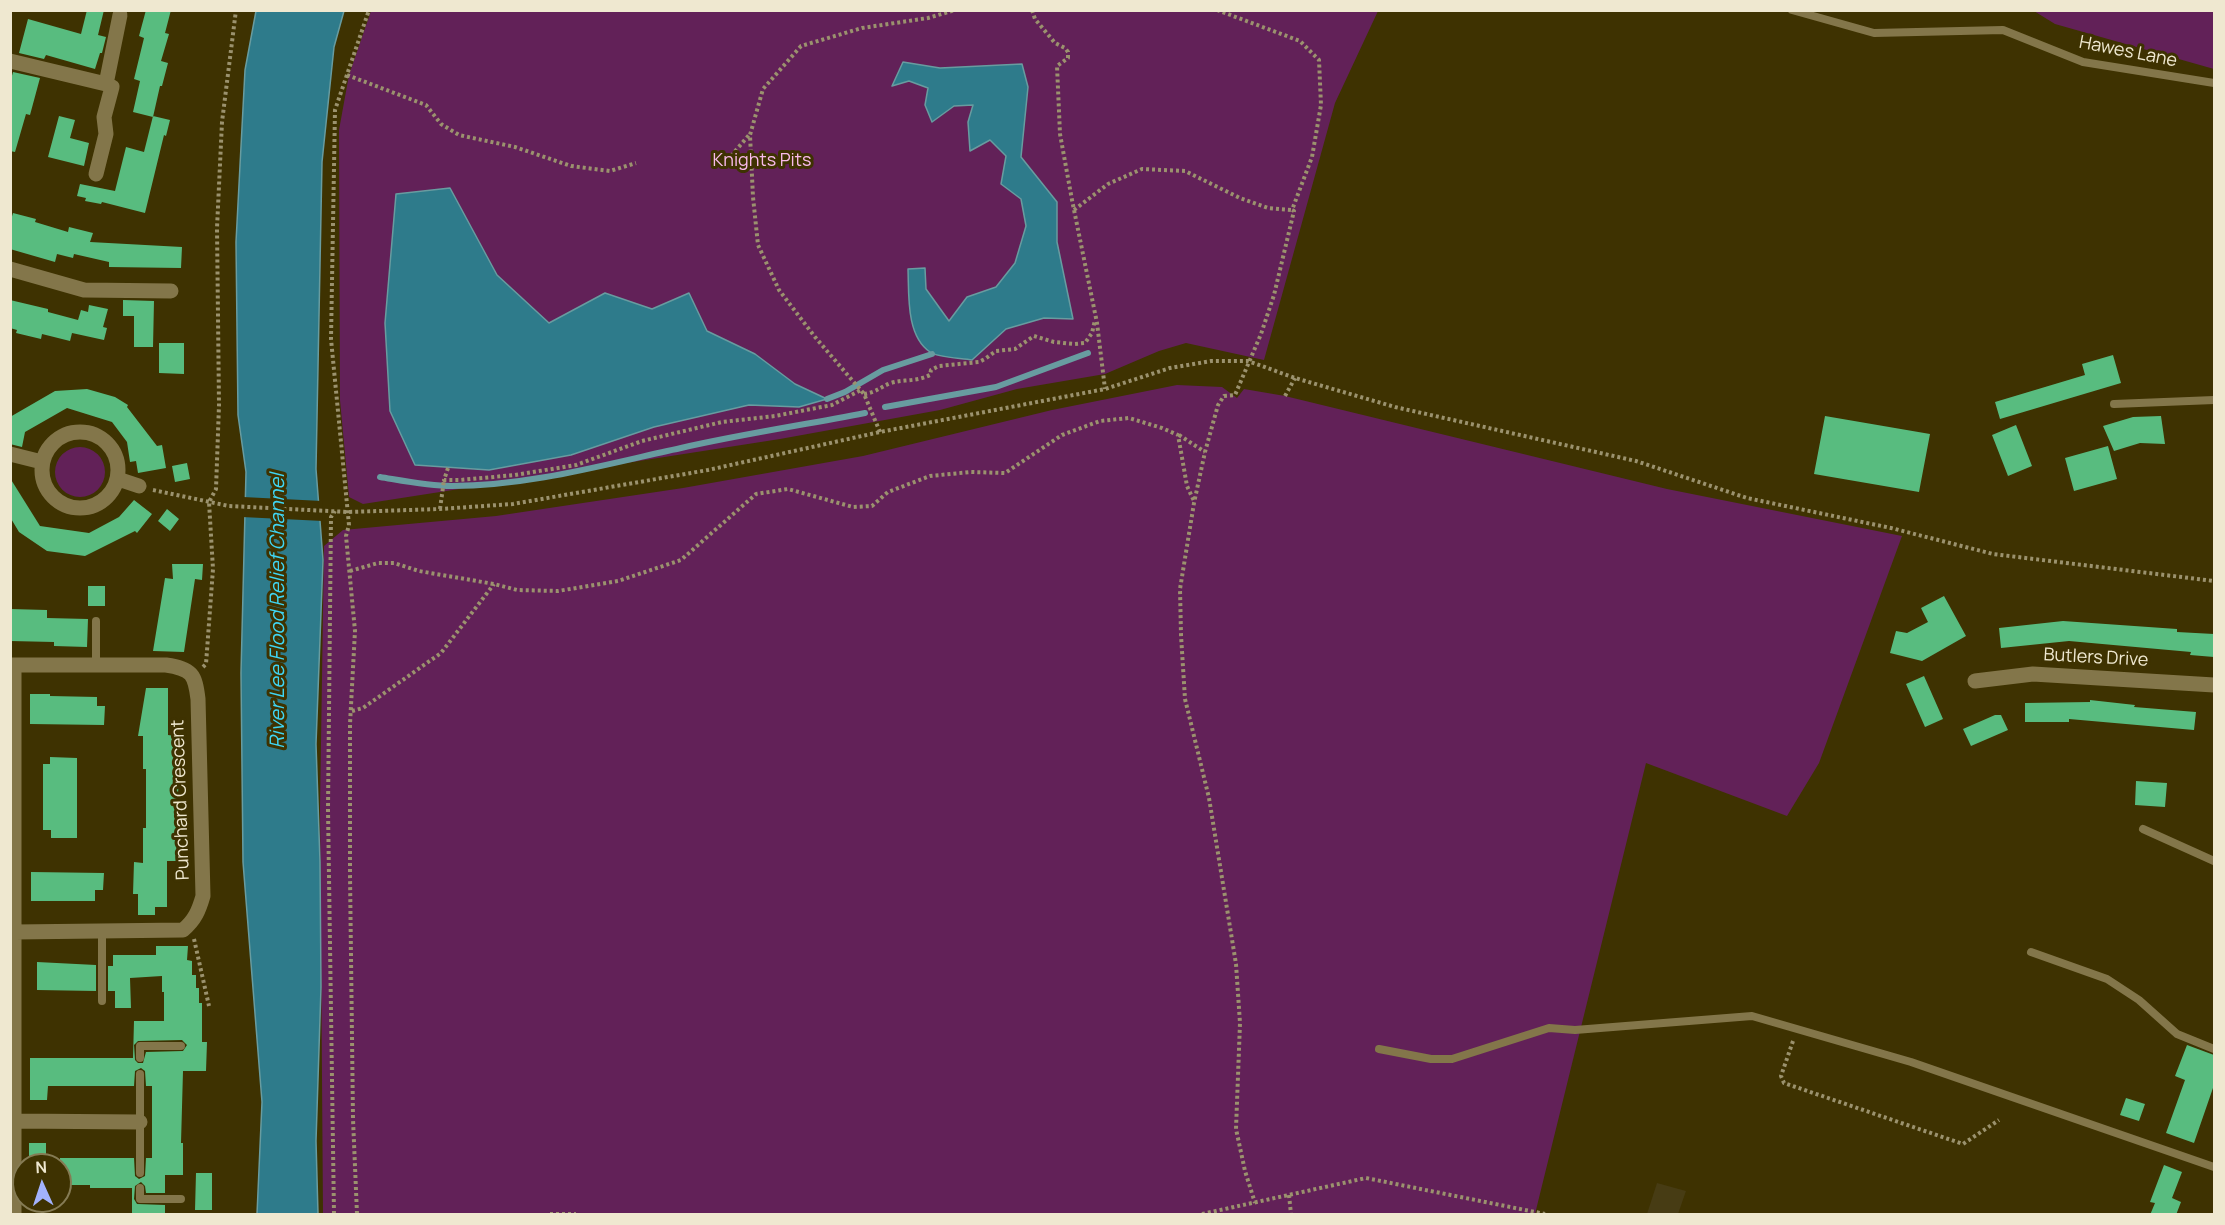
<!DOCTYPE html>
<style>
body{margin:0}
#map{position:relative;width:2225px;height:1225px;overflow:hidden;background:#3e3201;font-family:Manrope,sans-serif}
canvas{display:block}
.frame{position:absolute;inset:0;border:12px solid #efe8d0;pointer-events:none}
.north{position:absolute;left:12px;top:1153px;width:60px;height:60px;box-sizing:border-box;background:#3e3201;border:2px solid #857b54;border-radius:50%;rotate:357deg;font-size:16px;font-weight:700;line-height:24px;text-align:center;color:#efe8d0}
.north::after{content:'';display:block;margin:auto;width:21px;height:27px;background:#a2b2fd;clip-path:polygon(50% 0,100% 100%,50% 72%,0 100%)}
</style>
<div id="map">
<canvas width="2225" height="1225"></canvas>
<div class="frame"></div>
<div class="north">N</div>
</div>
<script>
const c = document.querySelector('canvas').getContext('2d');
c.lineJoin = 'round';
function fillPath(path, color) { c.fillStyle = color; c.fill(path, 'evenodd'); }
function strokePath(path, color, width, dash) { c.strokeStyle = color; c.lineWidth = width; c.lineCap = dash ? 'butt' : 'round'; c.setLineDash(dash || []); c.stroke(path); }
function label(font, color, halo, rows, align = 'center') {
  c.font = font + ' Manrope,sans-serif'; c.lineWidth = 6; c.setLineDash([]); c.textBaseline = 'middle'; c.strokeStyle = halo; c.fillStyle = color; for (const [text, x, y, turn = 0] of rows) {
    c.save(); c.translate(x, y); c.rotate((+turn || 0) * Math.PI / 180); c.textAlign = isNaN(turn) ? turn : align; if (halo) c.strokeText(text, 0, 0); c.fillText(text, 0, 0); c.restore();
  }
}
fillPath(new Path2D(`
 M1657,1183L1686,1191L1678,1214H1647Z`), '#473c14');
fillPath(new Path2D(`
 M371,11H1378L1335,103L1264,360L1186,343L1159,351L1105,374L1017,389L940,410L780,439L363,504L349,497L340,400L339,130L349,75Z
 M2034,11H2214V69L2055,24Z
 M1177,385L1222,387L1237,398L1244,389L1285,396L1667,489L1902,536L1819,763L1787,816L1646,763L1535,1214H323L320,808L324,546L343,530L496,516L683,488L863,456L1052,410Z
 M55 472a25 25 0 1 1 50 0a25 25 0 1 1-50 0Z`), '#622158');
const water = new Path2D(`
 M256,11H344L334,47L322,162L316,469L323,560L316,744L320,862L321,987L316,1141L318,1214H257L262,1102L243,862L241,673L246,472L238,415L236,242L245,70Z
 M903,62L940,68L1022,64L1028,87L1021,157L1057,202V242L1073,319L1044,318L1006,329L972,360C962,358 938,358 930,352C906,336 909,295 908,269L925,268L926,289L949,321L967,297L996,287L1015,263L1026,226L1021,199L1001,184L1006,156L990,140L970,151L968,122L973,105L954,106L932,122L925,105L928,88L909,81L892,86Z
 M450,188L497,275L549,323L605,293L652,309L689,293L707,331L755,354L795,384L827,399L799,407L749,405L654,427L571,455L489,470L415,465L390,411L385,323L396,194Z`);
fillPath(water, '#2e7b8b');
strokePath(water, '#689ca0', 1.5);
fillPath(new Path2D(`
 M243,497L322,501L323,521L242,517Z`), '#3e3201');
strokePath(new Path2D(`
 M827,399L845,392L883,370L932,354
 M885,407L996,387L1088,353
 M380,477C404,481 428,486 452,486C530,486 606,464 681,448C742,434 804,425 865,413`), '#689ca0', 6);
fillPath(new Path2D(`
 M87,10H104L98,35L106,37L102,53H100L95,69L46,55L44,59L19,53L28,19L81,34Z
 M146,10H171L165,33L169,34L161,61L168,63L162,86H160L153,117L133,112L140,81L134,79L144,38L139,36Z
 M13,72L40,78L30,115L26,114L15,152L10,151V83Z
 M59,116L75,120L70,138L89,143L84,166L48,157Z
 M153,116L170,120L166,136L164,135L145,213L102,202L101,204L85,201L86,198L77,196L80,184L115,191L126,147L144,152Z
 M13,213L36,219L35,222L68,232L69,227L93,233L90,242L182,247L181,268L109,267V262L74,254L73,258L57,254L55,262L10,249V223Z
 M10,300L48,309V312L78,320L81,310L88,312L89,305L108,309L103,327L107,328L104,340L72,333L70,341L42,334L41,339L16,333L17,330L10,328Z
 M123,300L154,301L153,347H134V316H123Z
 M159,343H184V374L159,373Z
 M2113,355L2121,383L2000,419L1995,402L2085,375L2082,364Z
 M87,389L115,397L128,405L127,407L157,446L162,445L166,468L138,473L136,461L130,462L127,442L112,422L67,408L25,432L22,447L10,444V417L55,391Z
 M1825,416L1930,434L1919,492L1814,474Z
 M2161,416L2165,444L2140,443L2114,451L2103,426L2133,417Z
 M2016,425L2032,466L2008,476L1992,435Z
 M2108,446L2117,479L2074,491L2065,458Z
 M187,463L190,479L175,482L172,466Z
 M10,478L40,526L89,533L119,517L134,500L152,514L137,533L135,531L85,556L47,551L19,532L10,517Z
 M167,509L179,519L170,531L158,521Z
 M172,564H203L202,580L195,579L184,652L153,651L165,578L173,579Z
 M88,586H105V606H88Z
 M1944,596L1966,636L1922,661L1890,653L1896,631L1907,633L1928,622L1921,608Z
 M10,609L47,610V618L88,619L87,647L54,646V642L10,641Z
 M2063,621L2177,629V632L2214,634V657L2190,655L2191,652L2069,641L2001,648L1999,628Z
 M1924,676L1943,719L1925,727L1906,684Z
 M146,688H168V735L175,736V765H179L176,861H167V907H155V915H138V894H133L134,862L143,863V828H146V769H143V736H138Z
 M30,694H50V696L97,697V706H105L104,725L30,724Z
 M2090,700L2135,705L2134,707L2196,712L2194,730L2069,719V722H2025V703L2090,702Z
 M1995,715H2001L2008,730L1971,746L1963,729Z
 M50,757L77,758V838H51V830H43V764H50Z
 M2136,781L2167,783L2165,807L2135,805Z
 M31,872L104,873L103,890H95V901H31Z
 M156,946H188L187,960L192,961V975H196V988H199V1003H202V1042H207L206,1071H183L181,1143H183V1175H165V1193H146L145,1186L141,1182L135,1186L134,1199L137,1204L165,1205V1215H132V1188H90V1185H60V1158H134L135,1176L139,1179L145,1176L146,1158H152V1086H146L145,1071L141,1068L135,1071L134,1086H48L47,1100H30V1058H133L134,1021H164V992H162V976L130,978L131,1008H115V991H108V966H113V955H156ZM182,1040L187,1045L183,1051L146,1052L143,1063H138L135,1060L134,1045L138,1041Z
 M37,962L96,965V991L37,990Z
 M2187,1045L2214,1055V1085L2194,1143L2166,1133L2185,1080L2175,1076Z
 M2126,1098L2145,1104L2139,1121L2120,1115Z
 M29,1143H46V1165H29Z
 M2164,1165L2182,1172L2172,1198L2181,1202L2176,1215H2150L2155,1203L2150,1202Z
 M196,1173H212V1210H195Z`), '#58bc7f');
strokePath(new Path2D(`
 M1032,10L1035,19L1055,43L1065,48L1068,52V58L1057,66L1060,134L1072,200L1097,323L1105,389
 M1217,10L1300,41L1319,60L1321,105L1312,157L1292,210L1294,211L1274,295L1261,334L1235,395L1224,396L1218,405L1205,452L1194,503L1180,589L1181,635L1185,699L1209,798L1236,964L1240,1023L1236,1129L1245,1171L1255,1203
 M347,75L426,105L441,124L459,135L515,147L571,166L610,171L636,163
 M731,156L749,135
 M1074,210L1108,184L1142,169L1185,171L1240,198L1268,208L1292,210
 M864,394C877,392 880,387 891,383C904,379 916,382 930,375L931,370L939,366L979,362L985,359L996,351L1015,349L1034,336L1054,342L1074,344L1085,343L1092,333L1095,320
 M1285,396L1295,378
 M880,432L864,394L815,337L779,290L758,245L753,197L750,135L763,89L801,46L862,28L928,18L955,10
 M1179,435L1205,452
 M448,468L444,480H460L515,475L576,465L642,441L722,422L775,416L832,405L861,390
 M153,490L229,506L348,512L440,509L513,504L708,470L880,432L1105,389L1170,368L1211,361H1248L1295,378L1395,407L1636,461L1747,498L1891,528L1993,554L2214,581
 M440,509L444,480
 M350,571L378,563H394L419,571L494,584L517,590L558,591L618,581L681,560L756,494L788,489L853,507L872,506L888,492L930,476L971,472L1005,473L1062,435L1100,421L1129,418L1162,428L1178,435L1187,486L1194,501
 M203,667L206,664L213,569L209,502L216,489L219,405L217,228L222,122L236,10
 M352,711L363,708L441,653L494,584
 M194,939L209,1006
 M1793,1041L1781,1076L1784,1083L1963,1144L1999,1120
 M1289,1195L1291,1214
 M334,1214L328,809L331,517L335,511
 M357,1214L353,1119L350,875V724L355,631L346,536L349,525L331,339L335,110L369,10
 M550,1214H576
 M1202,1214L1366,1178L1545,1214`), '#9b926e', 4, [3, 3]);
strokePath(new Path2D(`
 M1792,10L1874,33L2003,30L2083,62L2214,83
 M2114,404L2214,400
 M96,665V621
 M2143,829L2214,861
 M102,931V1001
 M2031,952L2107,979L2139,1000L2177,1034L2214,1049
 M1379,1049L1431,1059H1452L1549,1028L1575,1030L1752,1016L1911,1062L2214,1167
 M140,1058V1046H181
 M140,1173V1074
 M140,1188V1199H181`), '#83764a', 8);
strokePath(new Path2D(`
 M10,61L106,84L112,87L104,117L106,134L96,174
 M106,84L120,15
 M10,269L84,290L171,291
 M42 470a38 38 0 1 1 76 0a38 38 0 1 1-76 0Z
 M10,454L42,462
 M118,479L139,486
 M10,665H14V1214
 M14,665H166C192,669 195,674 198,699L203,896C199,910 195,920 183,930L15,932
 M1975,681L2033,674L2214,685
 M14,1121L140,1122`), '#83764a', 15);
label('18px', '#efe8d0', '#3e3201', [
 ["Hawes Lane",2128,52,11],
 ["Butlers Drive",2096,658,3],
 ["Punchard Crescent",181,800,-92]
]);
label('18px', '#f9baeb', '#3e3201', [
 ["Knights Pits",762,161]
]);
label('italic 20px', '#3fd5f3', '#3e3201', [
 ["River Lee Flood Relief Channel",278,611,-90]
]);
</script>
